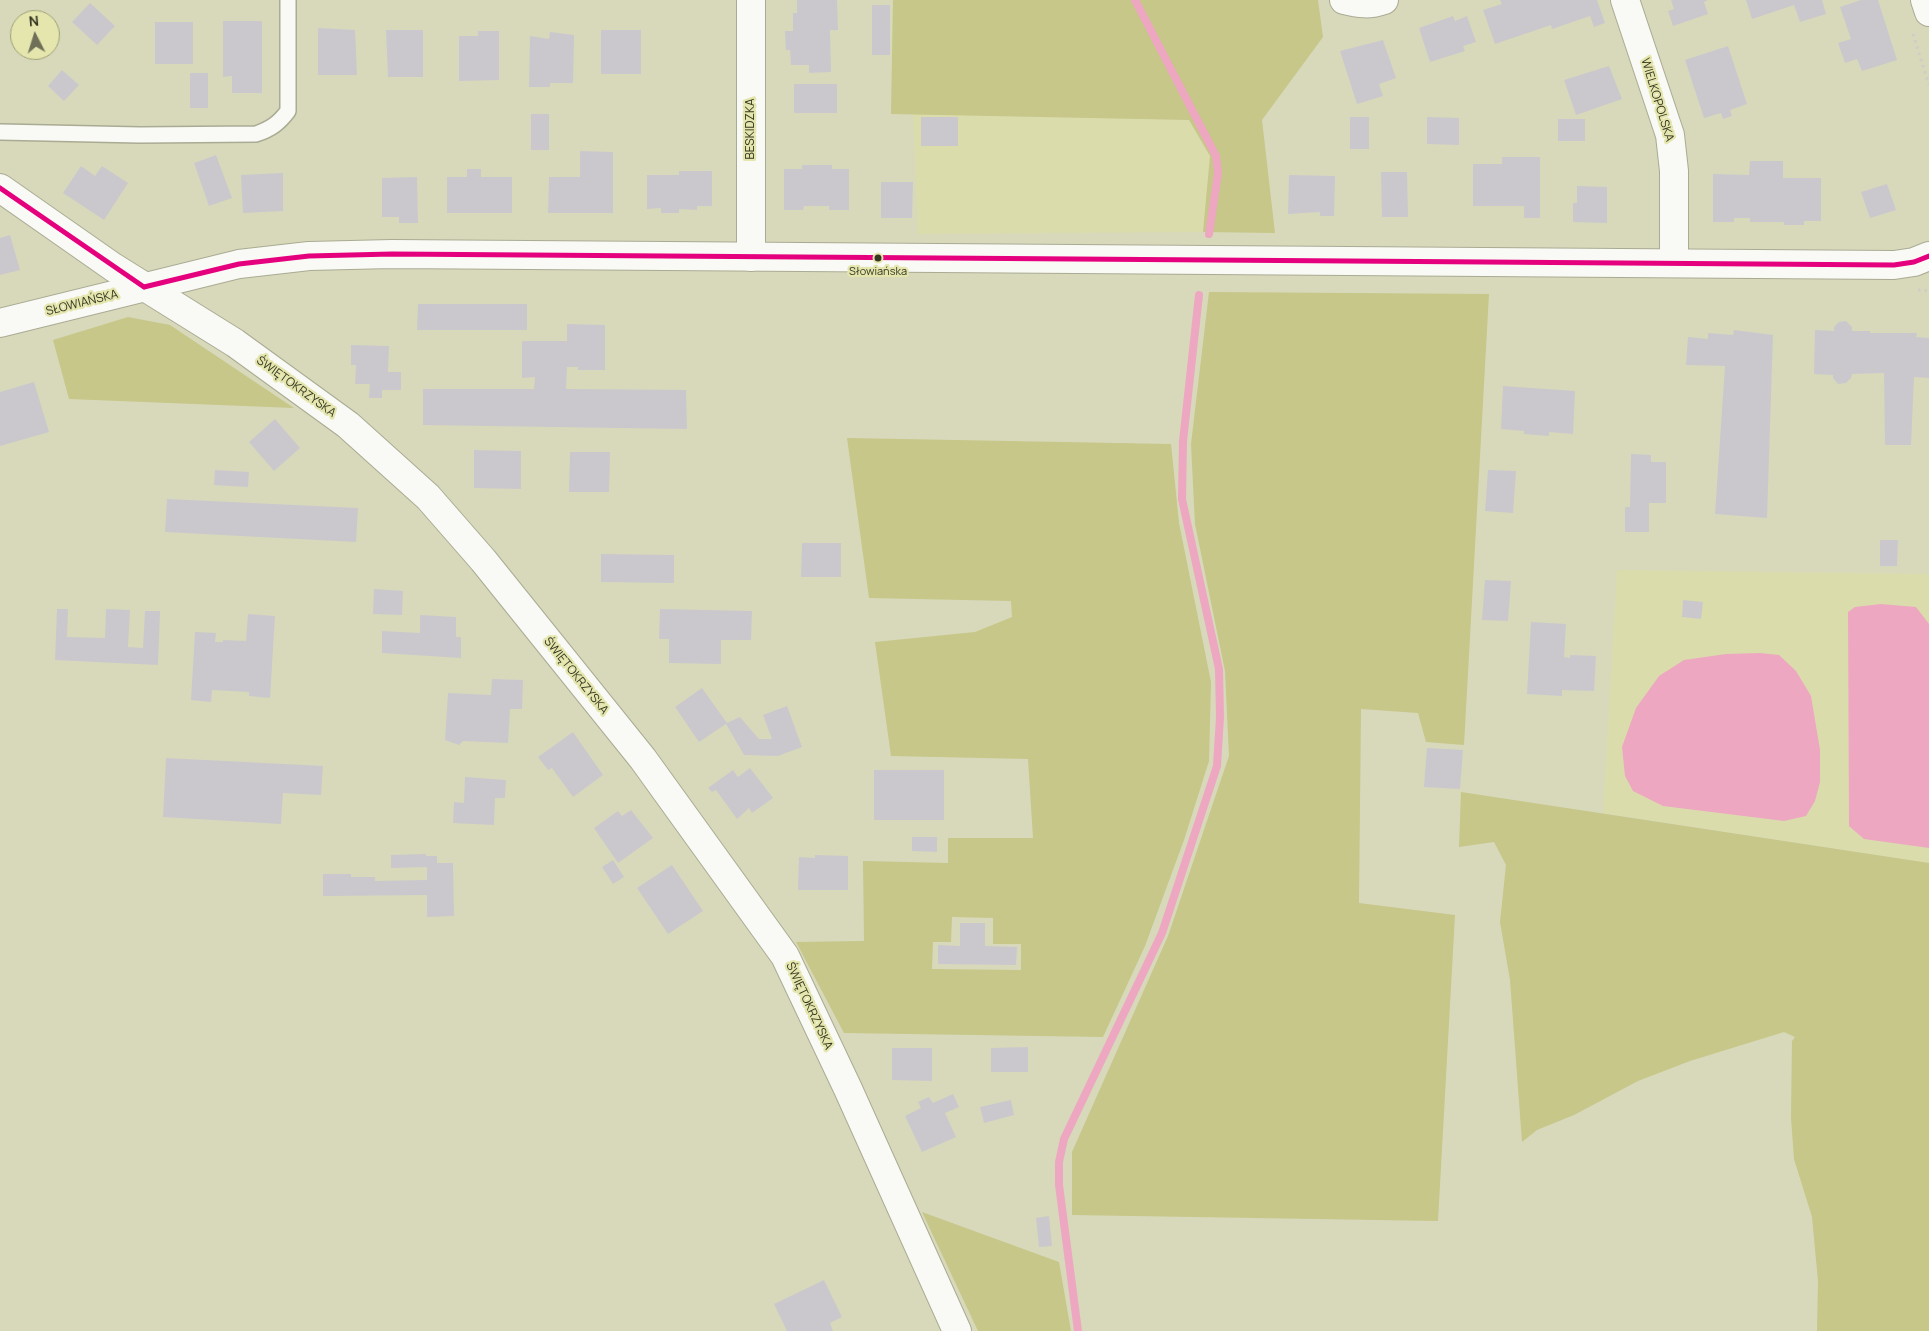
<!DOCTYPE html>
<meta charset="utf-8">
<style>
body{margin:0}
#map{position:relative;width:1929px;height:1331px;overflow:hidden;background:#d8d9bb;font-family:Manrope,sans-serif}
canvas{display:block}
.north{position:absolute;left:10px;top:10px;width:50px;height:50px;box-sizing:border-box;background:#e4e6ae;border:1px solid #9ea076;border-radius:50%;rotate:355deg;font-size:14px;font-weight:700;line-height:20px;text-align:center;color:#363721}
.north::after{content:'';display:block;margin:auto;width:18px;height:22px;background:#6f7057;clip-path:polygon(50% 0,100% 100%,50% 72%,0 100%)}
</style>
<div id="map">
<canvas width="1929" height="1331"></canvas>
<div class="north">N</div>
</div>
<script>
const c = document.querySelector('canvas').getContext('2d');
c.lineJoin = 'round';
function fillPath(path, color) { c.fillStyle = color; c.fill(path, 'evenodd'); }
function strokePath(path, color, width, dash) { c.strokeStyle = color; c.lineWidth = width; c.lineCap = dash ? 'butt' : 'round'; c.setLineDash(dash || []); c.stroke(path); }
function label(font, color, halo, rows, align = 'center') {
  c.font = font + ' Manrope,sans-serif'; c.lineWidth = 4.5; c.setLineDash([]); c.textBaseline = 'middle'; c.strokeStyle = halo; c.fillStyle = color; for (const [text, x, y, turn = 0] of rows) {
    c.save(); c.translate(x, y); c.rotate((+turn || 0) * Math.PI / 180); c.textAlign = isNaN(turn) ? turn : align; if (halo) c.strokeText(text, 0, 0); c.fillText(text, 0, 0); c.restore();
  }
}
fillPath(new Path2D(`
 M913,114L1189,120L1210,156L1203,232L918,234Z
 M1617,570L1929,574V863L1603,813Z`), '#dbdcac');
fillPath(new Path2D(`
 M893,0H1318L1323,37L1262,120L1275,233L1203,232L1210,156L1189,120L891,114Z
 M1209,292L1489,294L1464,745L1426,742L1418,713L1361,709L1359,903L1455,915L1438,1221L1072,1215V1152L1168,936L1229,756L1225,671L1195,524L1191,444Z
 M128,317L170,325L294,408L69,399L53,340Z
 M847,438L1171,444L1179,523L1211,682L1209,761L1184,840L1145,946L1103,1037L844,1033L796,942L864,941L863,861L948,863V838H1033L1028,759L891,756L875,642L975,632L1012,617L1011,601L869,598ZM952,917L993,918V944H1021V970L932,969L933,942H951Z
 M1461,792L1929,863V1331H1817L1818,1281L1812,1217L1794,1159L1791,1118L1792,1041L1795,1037L1784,1032L1690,1061L1638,1081L1574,1115L1537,1130L1522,1142L1510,980L1500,922L1506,865L1494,842L1459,847Z
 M922,1212L1059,1262L1071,1331H978Z`), '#c6c788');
fillPath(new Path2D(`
 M1881,604L1916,607L1929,624V848L1864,839L1849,826L1848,612L1855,607Z
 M1760,653L1779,655L1796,671L1811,696L1820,750V782L1815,801L1806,816L1784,821L1663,806L1633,791L1625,776L1622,747L1636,708L1659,676L1684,660L1726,654Z`), '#eda7c1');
strokePath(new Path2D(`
 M1135,0L1216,156L1218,173L1209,234
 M1078,1331L1059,1185V1162L1064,1139L1162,933L1217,766L1220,717L1219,669L1182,499L1183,441L1199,295`), '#eda7c1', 8);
fillPath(new Path2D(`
 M797,0H837L838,30H830L831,72L809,73V65H791L790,50H786L785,31H793V13H797Z
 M1500,0H1597L1605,23L1594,27L1590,16L1552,29L1551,25L1495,44L1483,10L1502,4Z
 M1671,0H1708L1704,2L1708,14L1673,26L1668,11L1674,9Z
 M1746,0H1822L1826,14L1800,22L1794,5L1752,19Z
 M1861,0H1878L1897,60L1862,71L1857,59L1845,63L1838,43L1851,39L1840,7Z
 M90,3L115,26L97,45L72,22Z
 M872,5H890V55H872Z
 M1453,16L1455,21L1467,16L1476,42L1463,46L1465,51L1430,62L1419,28Z
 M223,21H262V93H232V76L223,77Z
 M155,22H193V64H155Z
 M318,28L355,30L357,75H318Z
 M386,30H423V77H388Z
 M601,30H641V74H601Z
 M478,31H499V80L459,81V36H478Z
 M550,32L574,35L573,83H550V87H529L530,36L549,39Z
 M1383,40L1396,78L1379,84L1383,96L1357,104L1340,51Z
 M1728,46L1747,104L1730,110L1732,116L1723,119L1721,113L1704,118L1685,60Z
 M1609,66L1622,99L1576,115L1564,80Z
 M62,70L79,85L64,101L48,86Z
 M190,73H208V108H190Z
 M794,84H837V113H794Z
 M531,114H549V150H531Z
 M921,117H958V146H921Z
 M1350,117H1369V149H1350Z
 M1427,117L1459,118V145L1427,144Z
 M1558,119H1585V141H1558Z
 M580,151L613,152V213H548L549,177H580Z
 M216,155L232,198L209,206L194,163Z
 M1502,157H1540V218H1524V206H1473V164H1502Z
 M1750,161H1783V178H1821V221H1804V225H1784V222H1750V218H1734V222H1713V174L1749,175Z
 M802,165H832V169H849V210H829V206H804L803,210H784V169H802Z
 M81,166L95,176L102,166L128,183L104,220L63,193Z
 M467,169H481V177H512V213H447V177H467Z
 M679,171H712V206H697V210L679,209V213H661V208L647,209V175H679Z
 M1381,172H1407L1408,217H1382Z
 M283,173V211L243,213L241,175Z
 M1289,175L1335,176L1334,216H1320V212L1288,214Z
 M417,177L418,223H399V217H382V178Z
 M881,182H913L912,218H881Z
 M1887,184L1896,210L1870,218L1861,192Z
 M1577,186L1607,187V223L1573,222V203H1577Z
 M10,235L20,270L0,275V238Z
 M418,304H527V330H417Z
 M1846,321L1852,327V331H1870V333H1917L1916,337L1929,338V378L1914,377L1911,445H1885L1884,373L1852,374L1851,378L1846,383L1838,384L1833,378V375L1814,374L1815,330L1834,331V327L1839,322Z
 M567,324L605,325V370H578V367H567L566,389L686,390L687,429L423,425V389H534L535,377L522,378V341H567Z
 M1734,330L1773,335L1767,518L1715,514L1725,366L1686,365L1688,337L1708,339V333L1733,335Z
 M351,345L389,346L388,372H401V390H382V398H369L370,384H355L356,365H351Z
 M34,382L49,432L0,446V392Z
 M1503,386L1575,391L1573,434L1549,432V436L1524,434V431L1501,429Z
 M275,419L300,448L274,471L249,442Z
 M474,450L521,451V489L474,488Z
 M570,452H610L609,492H569Z
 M1631,454L1651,455V462H1666V503H1649V532H1625V507H1630Z
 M215,470L249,472L248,487L214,485Z
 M1488,470L1516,471L1513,513L1485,511Z
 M167,499L358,508L356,542L165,532Z
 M1880,540H1898L1897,566H1880Z
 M802,543H841V577H801Z
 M601,554L674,555V583L601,582Z
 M1485,580L1511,581L1508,621L1482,620Z
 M374,589L403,591L402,615L373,614Z
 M1683,600L1703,602L1701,619L1682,617Z
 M57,609H68L67,637L105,638L106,609L130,610L128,647L143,648L145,611H160L158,665L55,660Z
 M660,609L752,611L751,640H721V664L669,663V639H659Z
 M248,614L275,616L270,698L249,696V692L212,690L211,702L191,700L195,632L216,633L215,642H223V640L246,641Z
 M420,615L456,617V637H461V658L382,653V631L420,633Z
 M1531,622L1566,624L1564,657L1570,658V655L1596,656L1594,691L1562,690V696L1527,694Z
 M492,679L523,680L522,709H510L508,743L463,741L459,745L445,740L448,693L491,695Z
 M702,688L727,723L740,717L759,739H772L763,715L787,706L802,747L778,756L744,755L726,724L699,742L675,707Z
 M573,732L603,775L573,797L552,768L548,770L538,757Z
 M1427,748L1463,750L1460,789L1424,787Z
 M166,758L323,766L321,795L283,793L281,824L163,817Z
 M750,768L773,798L752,813L749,808L737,819L716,790L712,792L708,788L733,770L738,777Z
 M874,770H944V820H874Z
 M465,777L506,780L505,798H495L494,825L453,823L454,802L464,803Z
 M631,810L653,838L618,863L594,828L618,811L622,816Z
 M912,837H937V852L912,851Z
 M426,854V856H437V863H453L454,916L427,917V895L323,896V874H351V877H375V881L427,880V867L391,868V855Z
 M815,855L848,856V890H798L799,857L815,858Z
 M613,860L624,877L613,884L602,867Z
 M672,865L703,911L668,934L637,888Z
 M960,923H985V946L1017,947L1016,965L938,964V945L960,946Z
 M1028,1047V1072H991V1048Z
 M892,1048H932V1081L892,1080Z
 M953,1094L959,1107L945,1113L956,1137L922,1152L905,1116L921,1108L918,1102L929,1097L933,1103Z
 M1011,1100L1014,1115L984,1123L980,1107Z
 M1049,1216L1052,1246L1039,1247L1036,1218Z
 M824,1280L842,1317L830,1323L833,1331H787L774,1304Z`), '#cac8cd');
const lane = new Path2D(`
 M0,132L140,135L256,134C271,129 279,123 288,111V0`);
const street = new Path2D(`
 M751,0V257
 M1344,0C1359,4 1370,5 1384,0
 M1625,0L1670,135L1674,171V262
 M0,188L113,267L235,343L348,425L428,497L483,560L643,759L785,956L848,1089L957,1331`);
const secondary = new Path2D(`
 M1925,0L1929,12
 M0,323L239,264L309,256L392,254L1894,265L1914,262L1929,256`);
strokePath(lane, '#aaab93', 18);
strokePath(street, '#aaab93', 30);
strokePath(secondary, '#aaab93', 30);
strokePath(new Path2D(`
 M1913,34L1929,85
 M1918,290L1929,291`), '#cdcec4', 3, [2.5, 4]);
strokePath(lane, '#f9f9f5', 15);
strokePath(street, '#f9f9f5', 28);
strokePath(secondary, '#f9f9f5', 28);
strokePath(new Path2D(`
 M0,188L144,287
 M144,287L239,264L309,256L392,254L1894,265L1914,262L1929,256`), '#e5007d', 5);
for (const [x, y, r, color] of [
 [878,258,4.5,"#363721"]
]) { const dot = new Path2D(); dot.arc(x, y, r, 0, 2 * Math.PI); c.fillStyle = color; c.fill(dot); strokePath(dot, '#e4e6ae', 2); }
label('11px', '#363721', '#e4e6ae', [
 ["Słowiańska",878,272]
]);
label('12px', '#363721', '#e4e6ae', [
 ["WIELKOPOLSKA",1657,100,73],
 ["BESKIDZKA",751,129,-90],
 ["SŁOWIAŃSKA",82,303,-14],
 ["ŚWIĘTOKRZYSKA",296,387,36],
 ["ŚWIĘTOKRZYSKA",576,676,51],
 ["ŚWIĘTOKRZYSKA",809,1006,65]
]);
</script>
